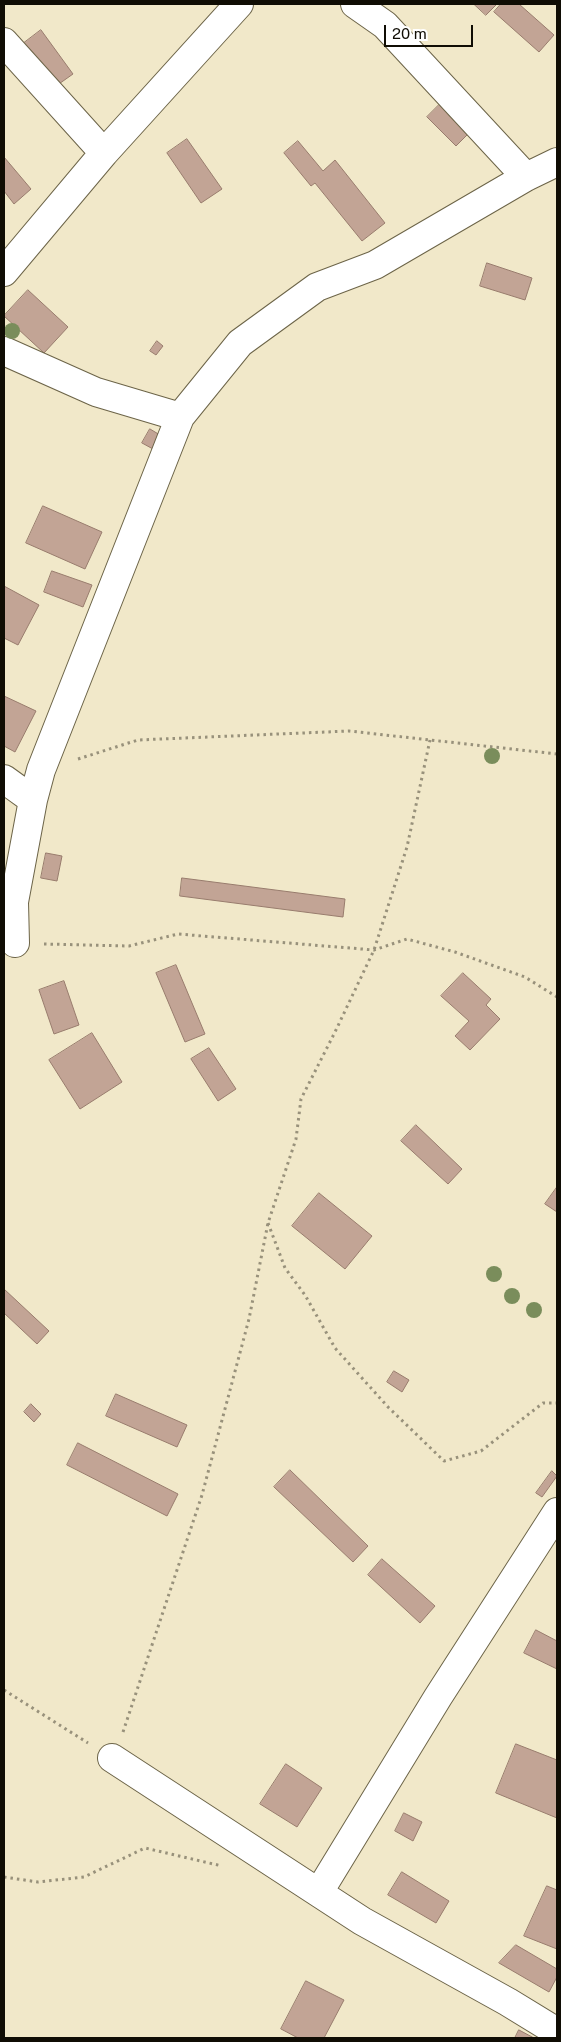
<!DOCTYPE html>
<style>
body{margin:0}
#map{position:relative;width:561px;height:2042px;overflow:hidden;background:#f1e8c9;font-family:"Public Sans",sans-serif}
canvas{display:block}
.frame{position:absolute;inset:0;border:5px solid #100d04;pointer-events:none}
.scale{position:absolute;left:384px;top:25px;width:89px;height:22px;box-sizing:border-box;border:2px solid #100d04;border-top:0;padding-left:6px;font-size:15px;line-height:18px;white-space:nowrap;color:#100d04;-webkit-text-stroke:4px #fff;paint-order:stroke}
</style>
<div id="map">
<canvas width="561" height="2042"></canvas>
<div class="frame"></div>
<div class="scale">20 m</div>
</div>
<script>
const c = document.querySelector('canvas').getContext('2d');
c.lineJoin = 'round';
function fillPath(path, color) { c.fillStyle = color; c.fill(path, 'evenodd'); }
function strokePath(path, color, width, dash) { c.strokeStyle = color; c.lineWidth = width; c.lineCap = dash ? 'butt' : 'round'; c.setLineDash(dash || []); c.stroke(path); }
const building = new Path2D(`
 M474,4H497L486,15Z
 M501,4H519L554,35L539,52L494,12Z
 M41,30L73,74L56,86L24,43Z
 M445,99L473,129L456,146L427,117Z
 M187,139L222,189L201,203L167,153Z
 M298,141L323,171L335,160L385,223L362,241L315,183L311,186L284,153Z
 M4,157L31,189L14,204L4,191Z
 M487,263L532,278L525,300L480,286Z
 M28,290L68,327L44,353L4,316Z
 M157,341L163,346L156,355L150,351Z
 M150,429L160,435L153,449L142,443Z
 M43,506L102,532L85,569L26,543Z
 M52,571L92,585L83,607L44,592Z
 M4,586L39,605L18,645L4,638Z
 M4,696L36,711L15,752L4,746Z
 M46,853L62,856L57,881L41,878Z
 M182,878L345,899L343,917L180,896Z
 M176,965L205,1034L185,1042L156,973Z
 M463,973L491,999L486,1005L500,1019L470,1050L455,1036L469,1021L441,996Z
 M64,981L79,1025L54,1034L39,990Z
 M92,1033L122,1082L80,1109L49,1060Z
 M209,1048L236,1089L218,1101L191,1059Z
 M416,1125L462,1169L448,1184L401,1141Z
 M557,1187V1212L545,1204Z
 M319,1193L372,1236L345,1269L292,1226Z
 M4,1289L49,1331L37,1344L4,1313Z
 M394,1371L409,1380L402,1392L387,1382Z
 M116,1394L187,1425L177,1447L106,1416Z
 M31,1404L41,1414L34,1422L24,1412Z
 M78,1443L178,1494L167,1516L67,1465Z
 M290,1470L368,1546L353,1562L274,1487Z
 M552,1471L557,1476L542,1497L536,1493Z
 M382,1559L435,1606L420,1623L368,1575Z
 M536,1630L557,1641V1669L524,1653Z
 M516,1744L557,1760V1818L496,1793Z
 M286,1764L322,1788L297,1827L260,1804Z
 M404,1813L422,1822L413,1841L395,1831Z
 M402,1872L449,1901L436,1923L388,1895Z
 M547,1886L557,1890V1949L524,1936Z
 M516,1945L557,1969V1977L549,1992L499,1963Z
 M306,1981L344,2000L324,2038H298L281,2029Z
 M519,2030L534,2038H515Z`);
fillPath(building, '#c2a495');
strokePath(building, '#987c6d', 1);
const minor = new Path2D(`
 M355,4L385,25L526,177
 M4,42L104,153
 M4,272L104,153L239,4
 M4,351L96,392L180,417
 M4,779L33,800
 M15,943L14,902L33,800L41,770L180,417L240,343L317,287L375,265L526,177L557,162
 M112,1758L362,1921L508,2002L557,2032
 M319,1892L438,1697L557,1512`);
strokePath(minor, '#6c6448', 30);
strokePath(new Path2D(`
 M78,759L138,740L349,731L557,754
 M44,944L129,946L178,934L374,950L407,939L455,952L525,977L557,997
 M268,1223L285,1268L305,1295L335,1348L388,1407L444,1461L481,1451L543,1403H557
 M4,1690L88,1743
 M123,1732L202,1495L249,1319L268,1223L296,1139L301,1099L335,1032L374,950L407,847L430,740
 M4,1877L38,1882L84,1877L145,1848L222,1866`), '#98917b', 3, [2.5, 4]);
strokePath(minor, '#fff', 28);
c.fillStyle = '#7a8d5b';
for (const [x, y] of [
 [12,331],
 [492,756],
 [494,1274],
 [512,1296],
 [534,1310]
]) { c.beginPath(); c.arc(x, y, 8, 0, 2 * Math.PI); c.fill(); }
</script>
